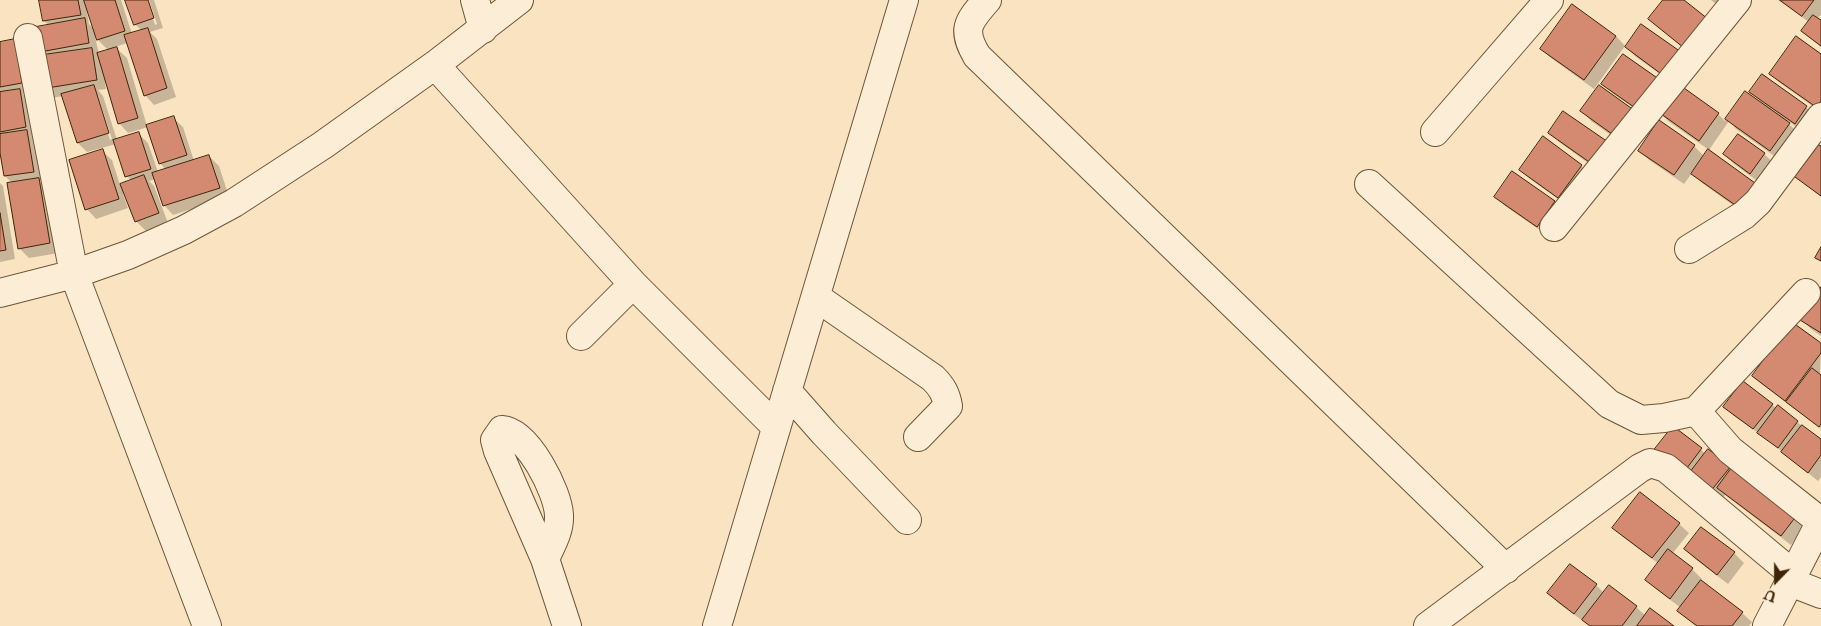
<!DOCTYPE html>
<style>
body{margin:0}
#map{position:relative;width:1821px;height:626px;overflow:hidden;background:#fae3c0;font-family:"IM FELL English",serif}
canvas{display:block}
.north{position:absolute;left:1751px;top:556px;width:50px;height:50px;-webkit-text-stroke:4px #fcedd6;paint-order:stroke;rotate:202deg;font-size:14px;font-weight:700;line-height:20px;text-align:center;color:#402408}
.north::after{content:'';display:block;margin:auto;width:18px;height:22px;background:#402408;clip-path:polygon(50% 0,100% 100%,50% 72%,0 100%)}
</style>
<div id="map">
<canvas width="1821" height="626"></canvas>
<div class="north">U</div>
</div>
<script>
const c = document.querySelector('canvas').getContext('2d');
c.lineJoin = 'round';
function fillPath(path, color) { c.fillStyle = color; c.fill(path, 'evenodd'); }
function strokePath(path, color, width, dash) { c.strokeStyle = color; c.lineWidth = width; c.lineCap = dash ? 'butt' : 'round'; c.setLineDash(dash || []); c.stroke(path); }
fillPath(new Path2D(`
 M41,0H121L132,34L142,31L135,24L127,0H147L155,25L157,24L149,0H154L163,28L150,32L157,39L176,97L154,105L145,95L127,43L115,47L127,58L147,126L173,118L183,127L194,161L209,156L219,166L229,197L173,215L164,205L155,179L149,181L154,186L168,223L146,231L136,221L125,193L123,194L128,208L96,219L87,209L102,151L112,160L120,185L132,181L127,176L116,144L87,152L78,143L63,96L52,98L47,56L42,51L49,25L44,21ZM89,11L95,30L89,24L87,12ZM95,37L109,51L99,54ZM105,82H106L119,123L128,133L148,127L160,163L166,170L158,172L148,143L139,134L117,140L103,96L98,90L106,89ZM96,96H98L112,139L110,140Z
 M1664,0H1682L1695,57L1649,19Z
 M1711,0H1740L1729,14Z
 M1778,0H1821V15L1816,19L1821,22V47L1802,31L1809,22Z
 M1642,26L1674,84L1636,57L1625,46L1594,89L1551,58L1541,49L1616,36L1626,47Z
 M15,41L31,93L23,94L29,100L35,137H32L36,141L43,181H40L48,189L59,253L29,258L19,248L13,184L5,176L0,146V43Z
 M1821,55V112L1780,83L1771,74Z
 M1762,76L1806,107L1816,117L1805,133L1788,121L1787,122L1799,134L1780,160L1736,129L1729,121L1709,150L1668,121L1658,111L1651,120L1612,93L1603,84L1662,83L1718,114L1725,121L1745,93L1763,104L1751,92Z
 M1599,87L1629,148L1591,121L1582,111Z
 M1564,112L1602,173L1559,142L1549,132Z
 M1694,146L1705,157L1748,216L1702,183L1692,173L1684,184L1649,160L1640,151Z
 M1821,148V197L1797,177Z
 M1724,154H1764L1774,163L1760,183L1734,164Z
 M1581,166L1591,175L1568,206L1530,179L1520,170Z
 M0,183L3,186L15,259L0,262Z
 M1496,196L1554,202L1563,212L1547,235L1505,206Z
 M1821,289V336L1811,329L1801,319Z
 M1821,345L1820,376L1821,429L1763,385L1753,376Z
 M1772,405L1797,422L1821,441V477L1818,481L1764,437L1734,416L1725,407Z
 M1673,427L1706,454L1730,467L1809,521L1791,545L1725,495L1721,501L1665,459Z
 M1679,524L1689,533L1672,554L1692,569L1702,579L1700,581L1742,613L1752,622L1749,626H1696L1679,611L1681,608L1656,589L1647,580L1659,564L1623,537L1614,528Z
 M1701,528L1734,553L1744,563L1728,584L1695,559L1685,549Z
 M1596,585L1604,593L1636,607L1646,616L1672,626H1590L1558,603L1549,593Z`), '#0003');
const building = new Path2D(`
 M39,0H78L81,15L43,21Z
 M84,0H115L125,31L97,40Z
 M125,0H148L154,18L134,25Z
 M1663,0H1684L1708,19L1684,48L1648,19Z
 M1780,0H1814L1802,16Z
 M1572,4L1616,36L1584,80L1540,49Z
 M1813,15L1821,20V46L1801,31Z
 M85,18L89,43L40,52L36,27Z
 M1641,24L1681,52L1664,76L1625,47Z
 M148,28L167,88L144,96L124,35Z
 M1796,36L1821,54V101L1816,107L1769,74Z
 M15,39L22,83L0,87V42Z
 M117,47L138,118L118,124L97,53Z
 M92,48L97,80L41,89L36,56Z
 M1623,54L1663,82L1641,112L1601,84Z
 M1762,74L1807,106L1795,124L1749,92Z
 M1677,83L1719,113L1699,141L1657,111Z
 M94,85L109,133L77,143L61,94Z
 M1599,85L1638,113L1619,139L1580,111Z
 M20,89L26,127L0,132V92Z
 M1745,91L1790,123L1770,151L1725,119Z
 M1563,111L1608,142L1592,164L1548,133Z
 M174,116L187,155L159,164L146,125Z
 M1659,120L1695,145L1674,175L1638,151Z
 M27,130L34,172L4,176L0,153V134Z
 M139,132L151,169L125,177L113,140Z
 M1738,134L1765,153L1750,174L1723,154Z
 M1543,136L1582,165L1558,198L1519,170Z
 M1819,145L1821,146V196L1795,177Z
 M103,149L119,199L85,210L69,160Z
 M1708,149L1755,183L1738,207L1691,174Z
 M209,155L220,188L163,206L152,173Z
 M1512,171L1555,201L1537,227L1494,197Z
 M144,175L159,213L135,222L120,184Z
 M39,178L50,243L18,249L7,183Z
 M0,213L6,250L0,251Z
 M1821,247V261L1815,258Z
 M1821,287V333L1800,320Z
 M1792,322L1821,343V353L1785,401L1752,376Z
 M1812,368L1821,375V424L1819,427L1786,402Z
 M1743,381L1773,404L1753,429L1723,407Z
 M1778,405L1798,421L1778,448L1757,433Z
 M1802,425L1821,439V455L1808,473L1781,452Z
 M1673,426L1702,448L1684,472L1654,450Z
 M1708,449L1731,466L1710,492L1688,475Z
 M1736,462L1800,511L1781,536L1717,488Z
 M1640,492L1680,523L1652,558L1612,528Z
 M1701,527L1735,552L1717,575L1684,549Z
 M1668,549L1693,568L1670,599L1645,580Z
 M1570,564L1597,584L1574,614L1547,593Z
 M1701,580L1743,612L1732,626H1697L1677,611Z
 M1609,585L1637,606L1622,626H1590L1582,620Z
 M1650,608L1674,626H1637Z`);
fillPath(building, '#d48a70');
strokePath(building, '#402408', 1);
const minor = new Path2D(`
 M475,0L483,29
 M987,0C968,22 961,29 977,56L1506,569
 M28,38L74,274L207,626
 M435,65L633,284L776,427
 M1435,132L1549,0
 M1369,184L1609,404L1641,420L1664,418L1696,411
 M1554,227L1737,0
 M1689,249L1744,215L1758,202L1821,117
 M0,293L74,274L128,255L184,230L234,203L323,145L435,65L519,0
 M1806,293L1696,411L1730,450L1821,522
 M816,297L933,378C942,387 946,394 948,406L918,437
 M581,336L633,284
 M787,391L824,433L907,520
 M545,559C551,545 560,531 559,515C558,492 528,432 502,430L495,440L498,451L545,559L567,626
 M1790,582L1821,594
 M717,626L904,0
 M1428,626L1640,468L1650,463L1666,468L1794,575
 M1767,626L1821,521`);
strokePath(minor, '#6e5436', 30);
strokePath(minor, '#fcedd6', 28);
</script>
